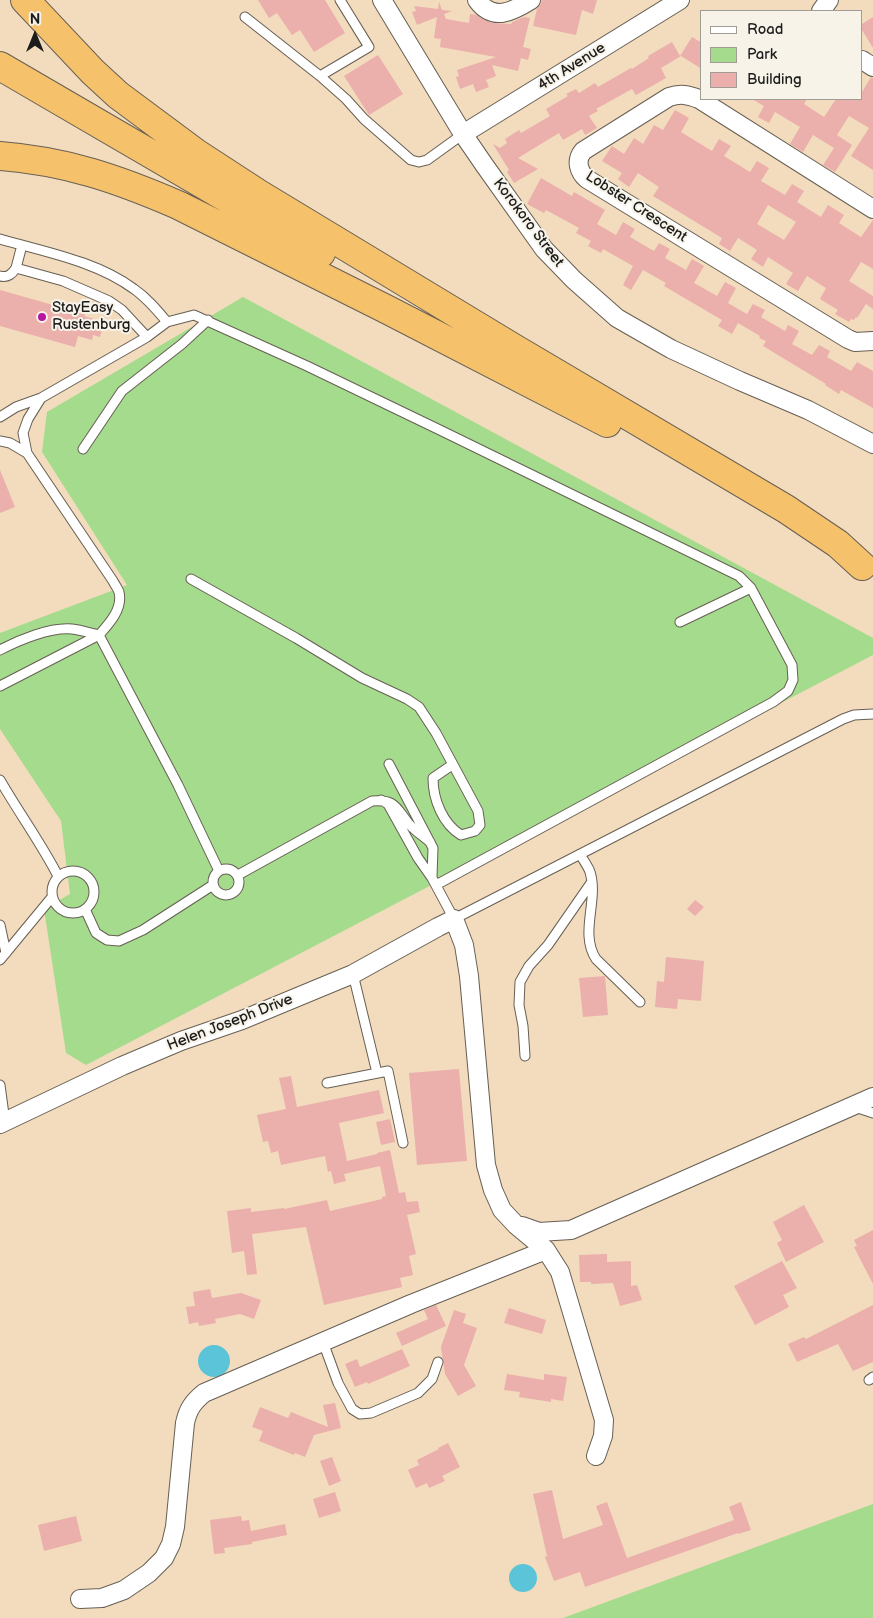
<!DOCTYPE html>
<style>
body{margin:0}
#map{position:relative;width:873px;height:1618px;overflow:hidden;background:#f2dcbd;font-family:"Balsamiq Sans",sans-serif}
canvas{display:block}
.legend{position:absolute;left:700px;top:10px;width:162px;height:90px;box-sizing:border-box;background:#f7f3e8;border:1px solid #9f9d96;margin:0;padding:6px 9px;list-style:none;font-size:15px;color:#1c1c1c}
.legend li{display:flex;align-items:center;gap:10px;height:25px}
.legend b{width:25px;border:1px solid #9f9d96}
.north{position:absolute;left:10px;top:10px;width:50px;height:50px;-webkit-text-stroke:4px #f7f3e8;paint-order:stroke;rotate:0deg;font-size:14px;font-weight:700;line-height:20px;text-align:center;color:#1c1c1c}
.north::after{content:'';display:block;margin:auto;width:18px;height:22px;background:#1c1c1c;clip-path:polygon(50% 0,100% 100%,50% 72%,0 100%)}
</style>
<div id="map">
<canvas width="873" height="1618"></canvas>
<ul class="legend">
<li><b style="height:6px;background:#fff"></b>Road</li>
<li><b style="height:14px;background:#a4db8c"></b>Park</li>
<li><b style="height:14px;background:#ebafac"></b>Building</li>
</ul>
<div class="north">N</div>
</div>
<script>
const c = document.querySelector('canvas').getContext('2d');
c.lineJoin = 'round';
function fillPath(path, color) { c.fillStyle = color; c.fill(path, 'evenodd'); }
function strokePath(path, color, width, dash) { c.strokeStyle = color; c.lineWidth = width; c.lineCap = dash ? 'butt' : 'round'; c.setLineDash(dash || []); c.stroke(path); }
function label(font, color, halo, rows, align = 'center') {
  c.font = font + ' "Balsamiq Sans",sans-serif'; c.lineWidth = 4; c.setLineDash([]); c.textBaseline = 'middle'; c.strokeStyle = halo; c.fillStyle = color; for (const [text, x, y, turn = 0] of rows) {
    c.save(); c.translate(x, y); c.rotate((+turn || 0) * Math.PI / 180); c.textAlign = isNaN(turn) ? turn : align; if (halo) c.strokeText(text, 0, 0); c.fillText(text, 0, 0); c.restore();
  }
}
fillPath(new Path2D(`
 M243,297L873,638V655L86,1065L66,1053L44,909L70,894L61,821L0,729V633L127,585L42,452L47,412Z
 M873,1504V1618H563Z`), '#a4db8c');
fillPath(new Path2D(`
 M198 1361a16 16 0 1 1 32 0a16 16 0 1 1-32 0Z
 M509 1578a14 14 0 1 1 28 0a14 14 0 1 1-28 0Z`), '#5cc4d9');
fillPath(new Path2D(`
 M258,0H325L345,33L314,52L300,30L292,35L277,13L269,18Z
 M542,0H597L593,14L582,10L576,35L533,26L537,9L540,5Z
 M439,2L442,10L452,11L444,14L446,19L469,23L470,14L477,15L484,20L493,23L511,24L512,22L524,17L530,18L523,47L531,49L528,60L521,58L518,71L492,65L496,76L486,80L489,87L476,92L473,84L460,89L456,77L459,76L457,70L496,57L440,47L441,39L434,38L437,17L417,25L412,12L416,11L414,6L438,9Z
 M873,17V48L862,30V24Z
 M692,37L702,43V69L681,56L661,68L666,78L636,95L632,89L596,109L598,111L589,116L597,128L585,135L582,129L563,140L559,133L518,158L538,169L514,183L507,172L509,170L493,144L500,148L507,143L505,139L519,130L521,133L550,116L546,109L568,96L566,94L576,89L579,93L595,83L598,87L631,68L632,69L649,58L648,56L672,42L680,56Z
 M378,55L403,94L369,115L344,76Z
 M871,77L873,78V170L851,156L869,128L849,116L837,135L852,145L835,172L823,165L834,148L813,135L803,152L790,144L800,127L775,112L769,123L758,117L764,106L752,99H807L804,104L824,117L836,99H862V92Z
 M675,110L689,118L681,132L712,151L719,139L731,146L724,156L750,172L757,161L769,168L761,181L785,195L792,184L804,191L797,202L821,217L828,205L844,215L839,223L861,237L873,220V269L861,262L849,281L873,296V309L866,304L857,318L856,317L854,320L851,319L849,322L835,314L838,310L820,299L826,288L807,276L798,291L786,284L793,273L768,257L763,267L751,259L757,250L738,238L730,251L719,244L722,238L653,196L659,187L638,173L629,187L618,179L622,173L602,161L612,146L624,154L634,138L643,144L654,125L663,130ZM768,205L796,222L784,240L757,224Z
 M541,178L572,196L574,192L605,210L597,224L616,235L623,222L635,229L630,237L654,251L659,243L670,249L665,258L686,270L692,259L704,266L694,283L717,296L725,282L736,288L728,303L747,314L753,304L765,310L761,317L785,331L788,325L799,331L792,344L812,355L819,345L830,351L827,357L851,371L857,362L873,371V408L841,390L839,394L825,385L826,384L763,346L766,341L759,338L760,336L738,323L732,334L718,326L722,320L664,286L666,283L643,270L631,290L623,285L633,266L603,249L601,253L588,246L591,241L576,233L579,228L546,210L544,213L527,204Z
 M0,290L85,314L84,316L104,322L100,337L93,335L92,340L78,336L75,347L0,326Z
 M0,470L15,507L0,513Z
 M695,900L704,907L695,916L687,909Z
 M666,957L704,961L701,1001L678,999L677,1009L655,1007L657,981L664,982Z
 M605,976L608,1015L583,1017L579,978Z
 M459,1069L467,1161L417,1165L409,1073Z
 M291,1076L297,1107L379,1090L384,1113L339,1123L347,1161L377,1154V1153L390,1150L399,1193L405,1192L407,1202L418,1201L420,1212L407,1215L416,1254L409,1256L413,1275L400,1278L402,1287L324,1305L306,1227L252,1234L257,1274L247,1275L244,1251L232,1253L227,1211L251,1208V1212L284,1208V1209L327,1200L330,1211L382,1199V1197L386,1196L380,1166L344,1174L346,1181L334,1184L331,1171L328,1172L325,1156L281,1165L278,1151L271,1153L268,1141L263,1142L257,1115L286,1109L279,1078Z
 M390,1119L395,1142L381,1145L376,1122Z
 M804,1205L824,1242L786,1262L777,1243L782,1240L773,1222Z
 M873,1230V1284L854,1247L857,1246L854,1240Z
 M607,1254V1262L631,1261V1286L637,1285L642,1300L620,1306L613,1283L591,1284V1282H580L579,1255Z
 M782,1261L797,1288L783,1295L789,1307L755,1325L734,1286Z
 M210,1289L212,1298L241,1293L261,1300L254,1319L240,1314L215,1319L216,1323L199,1326L198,1322L189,1324L186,1307L195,1306L193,1292Z
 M436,1305L446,1326L402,1346L396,1333L428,1319L424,1310Z
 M873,1305V1362L853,1371L838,1344L797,1362L788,1344L804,1337L806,1339Z
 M509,1308L546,1320L542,1334L504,1323Z
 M454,1310L466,1314L463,1323L477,1328L464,1365L476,1386L458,1396L445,1374L441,1347Z
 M402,1349L410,1366L368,1384L367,1382L355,1387L345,1364L357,1359L360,1367Z
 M507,1374L544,1380V1374L567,1377L563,1401L551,1399V1402L519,1397L520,1392L504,1390Z
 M335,1403L341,1428L314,1435L305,1457L295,1453L294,1455L259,1441L263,1431L252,1427L260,1407L288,1418L291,1412L328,1427L323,1405Z
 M448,1443L460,1467L442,1476L445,1481L429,1488L427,1483L416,1488L408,1470L419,1465L417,1460L439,1449L438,1448Z
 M332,1457L341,1481L329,1486L320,1461Z
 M552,1490L563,1539L603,1525L596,1506L607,1502L627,1558L734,1520L729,1507L741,1502L751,1530L738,1534V1533L585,1587L580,1572L554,1581L545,1557L547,1556L533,1494Z
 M335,1492L341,1511L319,1518L313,1499Z
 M76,1516L82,1541L44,1551L38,1525Z
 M241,1516L242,1521L249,1520L251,1531L285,1524L287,1535L252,1542V1544L224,1548L225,1553L214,1554L210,1520Z`), '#ebafac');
const service = new Path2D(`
 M245,17L320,76L346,99L364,119L411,160L419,162L427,160L463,134
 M320,76L369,47L340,0
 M0,239C45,252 96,261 134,289C147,298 157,310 167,322
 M16,268L22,245
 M0,276C8,278 12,274 16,268L63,281L109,301L122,310L147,337
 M0,417L16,407L41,398L147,337L167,322L194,315L307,366L444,432L739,576L751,588L792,665L793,680L788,691L773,702L436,885
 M0,441L10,443L27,453
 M83,449L122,391L182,344L208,320
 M191,579L296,638L362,678L407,699L419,707L436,733L478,811L480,825L475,831L461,835C443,824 433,800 433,778L452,765
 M680,622L751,588
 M0,650C19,640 50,627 72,629C81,630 90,633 99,635L178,785L219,871
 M0,686L99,635C109,624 123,609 119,592C118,589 115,585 113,581L27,453L23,433L28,419L41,398
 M389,764L433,848L432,877
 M0,780C19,813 41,843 58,876
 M381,800L388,804L418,858L432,878L454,919L843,719L854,715L873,714
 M580,854C583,860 588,866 590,872C599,900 579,933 596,959L640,1002
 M213 882a13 13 0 1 1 26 0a13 13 0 1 1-26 0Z
 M52 892a21 21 0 1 1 42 0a21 21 0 1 1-42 0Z
 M238,875L372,801C396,799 396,808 409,824C415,831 423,836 430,842
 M85,909L96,933L107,940L119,941L143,930L213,885
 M0,925L6,953
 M0,960L52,897
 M353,974L377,1073
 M525,1056L523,1026L519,1005L520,982L529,966L548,945L591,883
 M327,1083L388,1071L403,1143
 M0,1085L5,1122
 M855,1107L873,1113
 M323,1342L338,1383L352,1409L360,1414L371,1413L418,1393L432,1379L438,1362
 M869,1380L873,1377`);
const minor = new Path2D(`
 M382,0L463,134L485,166L544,249L574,280L617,318L671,349L740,381L808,410L873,444
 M477,0C493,22 512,12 531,0
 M821,11L829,0
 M862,60L873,67
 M463,134L680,0
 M873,209L699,99C688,95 681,93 669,97L583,151C575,161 579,172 587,179L848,339L855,342L873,341
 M0,1124L122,1066L181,1041L242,1020L353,974L438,927L454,919L464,945L469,976L486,1165L493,1190L502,1210L516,1225L546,1250L560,1272L604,1420L603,1436L596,1456
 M522,1226L539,1232L571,1230L873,1097
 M80,1599L102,1598L124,1590L149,1573L164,1558L171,1544L175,1527L185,1423C188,1409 193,1402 204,1393L411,1304L546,1250`);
const trunk = new Path2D(`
 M25,0L93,72L118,95L196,153L259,194L512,347L786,509L838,544L862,566
 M0,66L321,253
 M0,156C66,161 118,179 178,205L386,309L607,423`);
strokePath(service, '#675f54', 11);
strokePath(minor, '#675f54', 20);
strokePath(trunk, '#675f54', 30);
strokePath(service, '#fff', 9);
strokePath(minor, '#fff', 18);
strokePath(trunk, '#f5c16b', 28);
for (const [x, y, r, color] of [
 [42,317,5,"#b5179e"]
]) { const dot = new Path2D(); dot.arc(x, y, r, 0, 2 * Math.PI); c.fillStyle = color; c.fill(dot); strokePath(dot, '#f7f3e8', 2); }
label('15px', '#1c1c1c', '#f7f3e8', [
 ["4th Avenue",572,67,-32],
 ["Lobster Crescent",636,207,33],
 ["Korokoro Street",528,223,53],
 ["Helen Joseph Drive",230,1023,-21]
]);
label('15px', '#1c1c1c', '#f7f3e8', [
 ["StayEasy",52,308],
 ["Rustenburg",52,325]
], 'left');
</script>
